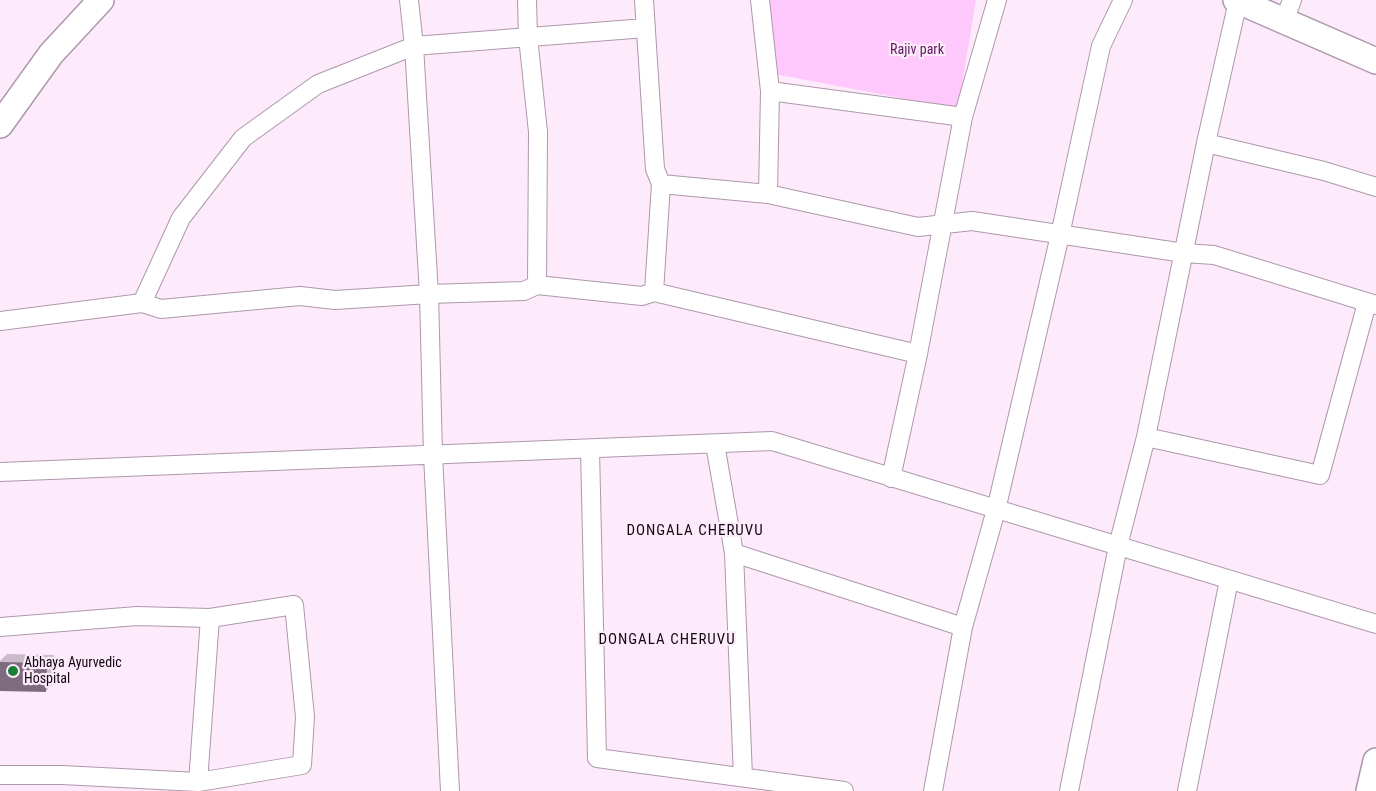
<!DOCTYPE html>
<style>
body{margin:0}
canvas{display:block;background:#fdebfc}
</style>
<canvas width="1376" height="791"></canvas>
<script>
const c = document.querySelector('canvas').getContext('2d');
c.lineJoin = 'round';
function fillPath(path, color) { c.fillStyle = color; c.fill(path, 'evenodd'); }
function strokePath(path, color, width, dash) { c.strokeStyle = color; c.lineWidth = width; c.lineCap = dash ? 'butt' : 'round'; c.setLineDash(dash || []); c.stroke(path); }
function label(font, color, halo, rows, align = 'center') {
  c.font = font + ' "Roboto Condensed",sans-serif'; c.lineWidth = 4.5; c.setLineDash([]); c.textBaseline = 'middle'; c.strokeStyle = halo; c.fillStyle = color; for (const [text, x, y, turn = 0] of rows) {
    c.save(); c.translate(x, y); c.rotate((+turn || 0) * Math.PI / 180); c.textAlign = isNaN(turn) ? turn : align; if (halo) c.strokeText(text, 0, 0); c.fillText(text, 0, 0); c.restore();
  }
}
fillPath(new Path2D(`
 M769,0H976L958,109L775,74Z`), '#ffc8fd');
fillPath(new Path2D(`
 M7,654L54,655V683L46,691L0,690V661Z`), '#0003');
fillPath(new Path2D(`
 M0,662L47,663L46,692L0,691Z`), '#7e6b7d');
const street = new Path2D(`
 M409,0L414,46L429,294L433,455L450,791
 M527,0L528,37L538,132L537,285
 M644,0L655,169L661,184L654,292
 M760,0L770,91L768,194
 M1284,21L1292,0
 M770,91L963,117
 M1206,143L1324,171L1376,187
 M661,184L768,194L918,227L972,221L1184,253L1214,255L1376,305
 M142,303L181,218L243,138L318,84L414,46L646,28
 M0,321L142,303L161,309L300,296L335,300L429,294L524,291L537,285L642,296L654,292L918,354
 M1146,437L1320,475L1367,303
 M715,444L734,553
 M590,449L597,758L844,791
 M0,472L772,441L1376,624
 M891,478L918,354L963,117L997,0
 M0,627L137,616L210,618L294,605L305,717L302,765L198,782L62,775H0
 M743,777L734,553L963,627
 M198,782L210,618
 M933,791L963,627L996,510L1060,235L1101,46L1123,0
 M1069,791L1118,546L1146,437L1206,143L1238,1
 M1187,791L1229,580`);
const secondary = new Path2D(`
 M1236,0L1376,61
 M0,125L51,54L101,0
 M1369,791L1376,761`);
strokePath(street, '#ad98ac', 20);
strokePath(secondary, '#ad98ac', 28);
strokePath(street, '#fff', 18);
strokePath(secondary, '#fff', 25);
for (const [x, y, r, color] of [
 [13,671,6,"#188034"]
]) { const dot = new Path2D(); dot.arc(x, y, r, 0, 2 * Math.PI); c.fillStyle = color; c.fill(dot); strokePath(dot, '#fdebfc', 2); }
label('14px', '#5c1a5d', '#fdebfc', [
 ["Rajiv park",917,50]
]);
label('14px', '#100910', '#fdebfc', [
 ["Abhaya Ayurvedic",24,663],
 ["Hospital",24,679]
], 'left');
c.letterSpacing = '1px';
label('15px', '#100910', '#fdebfc', [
 ["DONGALA CHERUVU",695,531],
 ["DONGALA CHERUVU",667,640]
]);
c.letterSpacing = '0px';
</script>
